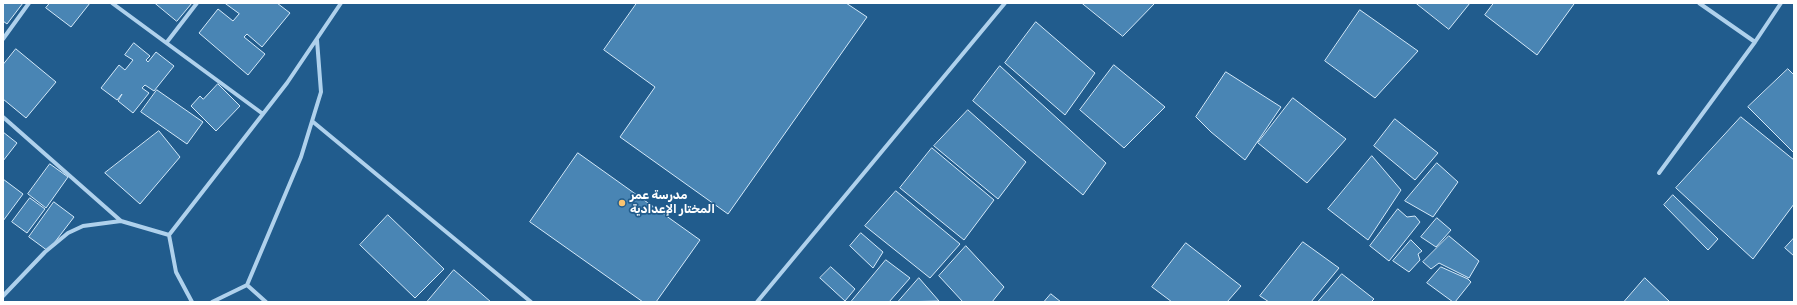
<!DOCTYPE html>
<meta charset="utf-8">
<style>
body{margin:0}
#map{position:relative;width:1797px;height:305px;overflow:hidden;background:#215c8d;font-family:Rubik,sans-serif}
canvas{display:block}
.frame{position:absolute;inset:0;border:4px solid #fff;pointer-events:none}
</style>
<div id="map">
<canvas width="1797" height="305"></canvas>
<div class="frame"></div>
</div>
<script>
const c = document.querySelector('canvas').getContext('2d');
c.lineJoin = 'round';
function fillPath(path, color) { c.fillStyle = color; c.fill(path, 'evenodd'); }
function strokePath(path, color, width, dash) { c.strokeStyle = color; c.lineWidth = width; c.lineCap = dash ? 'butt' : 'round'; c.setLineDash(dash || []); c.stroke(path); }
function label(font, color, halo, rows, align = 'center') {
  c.font = font + ' Rubik,Cairo,sans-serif'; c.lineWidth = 3.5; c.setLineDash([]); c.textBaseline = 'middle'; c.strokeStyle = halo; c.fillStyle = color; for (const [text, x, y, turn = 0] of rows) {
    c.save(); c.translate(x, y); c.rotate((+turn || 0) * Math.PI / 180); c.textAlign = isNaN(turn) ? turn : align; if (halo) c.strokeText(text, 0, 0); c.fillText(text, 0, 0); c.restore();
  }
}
const building = new Path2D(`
 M3,3H23L7,24L3,21Z
 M50,3H90L71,27L46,8Z
 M155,3H192L177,21Z
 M225,3H277L290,13L262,47L247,34L244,37L265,54L248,75L199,33L218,9L233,21L239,14Z
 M637,3H846L867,17L728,214L620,137L655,87L604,50Z
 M1082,3H1155L1123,36Z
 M1416,3H1470L1449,29Z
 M1494,3H1572L1574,4L1537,55L1485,15Z
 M1360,10L1418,51L1375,98L1325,61Z
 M1036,22L1095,73L1065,115L1005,63Z
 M134,43L150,56L146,60L148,62L156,52L174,66L154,91L145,85L142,88L149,93L133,113L118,101L122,94L117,100L101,88L119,65L125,70L133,60L125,55Z
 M16,49L56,82L26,118L3,99V65Z
 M1114,65L1165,107L1124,148L1080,110Z
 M1000,66L1106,163L1083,195L973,101Z
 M1788,69L1794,75V153L1748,107Z
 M1226,72L1281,107L1245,160L1211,132L1196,117Z
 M218,84L240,106L216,131L191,106L200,96L203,99Z
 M157,90L203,122L187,144L141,112Z
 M1293,98L1346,139L1307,183L1258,143Z
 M968,110L1026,162L998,199L934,146Z
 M1741,117L1794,160V204L1753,259L1676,188Z
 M1395,119L1438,153L1415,180L1374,146Z
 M159,131L180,157L140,204L105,173Z
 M3,132L17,143L3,161Z
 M932,148L994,200L964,240L900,188Z
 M578,153L700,240L656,302H643L530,222Z
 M1372,156L1401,190L1368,240L1328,209Z
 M1437,163L1458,182L1433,217L1405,201Z
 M50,164L68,177L46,208L28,194Z
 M3,179L23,194L3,221Z
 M896,191L960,244L930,278L865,226Z
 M1673,195L1718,239L1708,250L1664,205Z
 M30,198L45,209L27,233L12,222Z
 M54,202L74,217L48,251L29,237Z
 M1398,209L1407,217L1415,216L1420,222L1389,261L1370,246Z
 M388,215L444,269L415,298L360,245Z
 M1437,218L1451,230L1436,247L1421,237Z
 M861,233L883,252L873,268L850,246Z
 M1449,236L1479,261L1469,278L1439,263L1431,269L1423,262Z
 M1794,238V256L1785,248Z
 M1411,240L1422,251L1418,254L1420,260L1409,272L1393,261Z
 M1303,242L1339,268L1311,302H1269L1260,296Z
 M1186,243L1241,286L1227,302H1172L1152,287Z
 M966,246L1004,287L992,302H963L939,276Z
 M886,260L910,278L889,302H851Z
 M831,267L855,289L845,301L820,278Z
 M1441,267L1468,279L1471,282L1455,302H1453L1427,283Z
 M454,270L491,302H427Z
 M1342,274L1374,299L1371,302H1318Z
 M919,278L939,301L898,302Z
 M1645,278L1670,302H1624Z
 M1051,294L1061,302H1047L1045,301Z`);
fillPath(building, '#4985b4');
strokePath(building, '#d4e9f9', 1);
strokePath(new Path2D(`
 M112,3L263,114
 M1699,3L1755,42
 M3,39L29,3
 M167,42L197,3
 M3,117L121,221
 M312,121L531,302
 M1659,173L1755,42L1781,3
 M247,285L266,302
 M3,296L45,252L68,233L83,226L121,221L169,235
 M192,302L176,272L169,235L287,83L341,3
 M212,302L247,285L301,157L321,92L317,40
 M757,302L1005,3`), '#afd1ec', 4);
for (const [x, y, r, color] of [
 [622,203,4,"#f9c370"]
]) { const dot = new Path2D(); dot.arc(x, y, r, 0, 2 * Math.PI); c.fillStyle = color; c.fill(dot); strokePath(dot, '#215c8d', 1.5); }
label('bold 12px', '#fff', '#215c8d', [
 ["مدرسة عمر",630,196],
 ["المختار الإعدادية",630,210]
], 'left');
</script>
